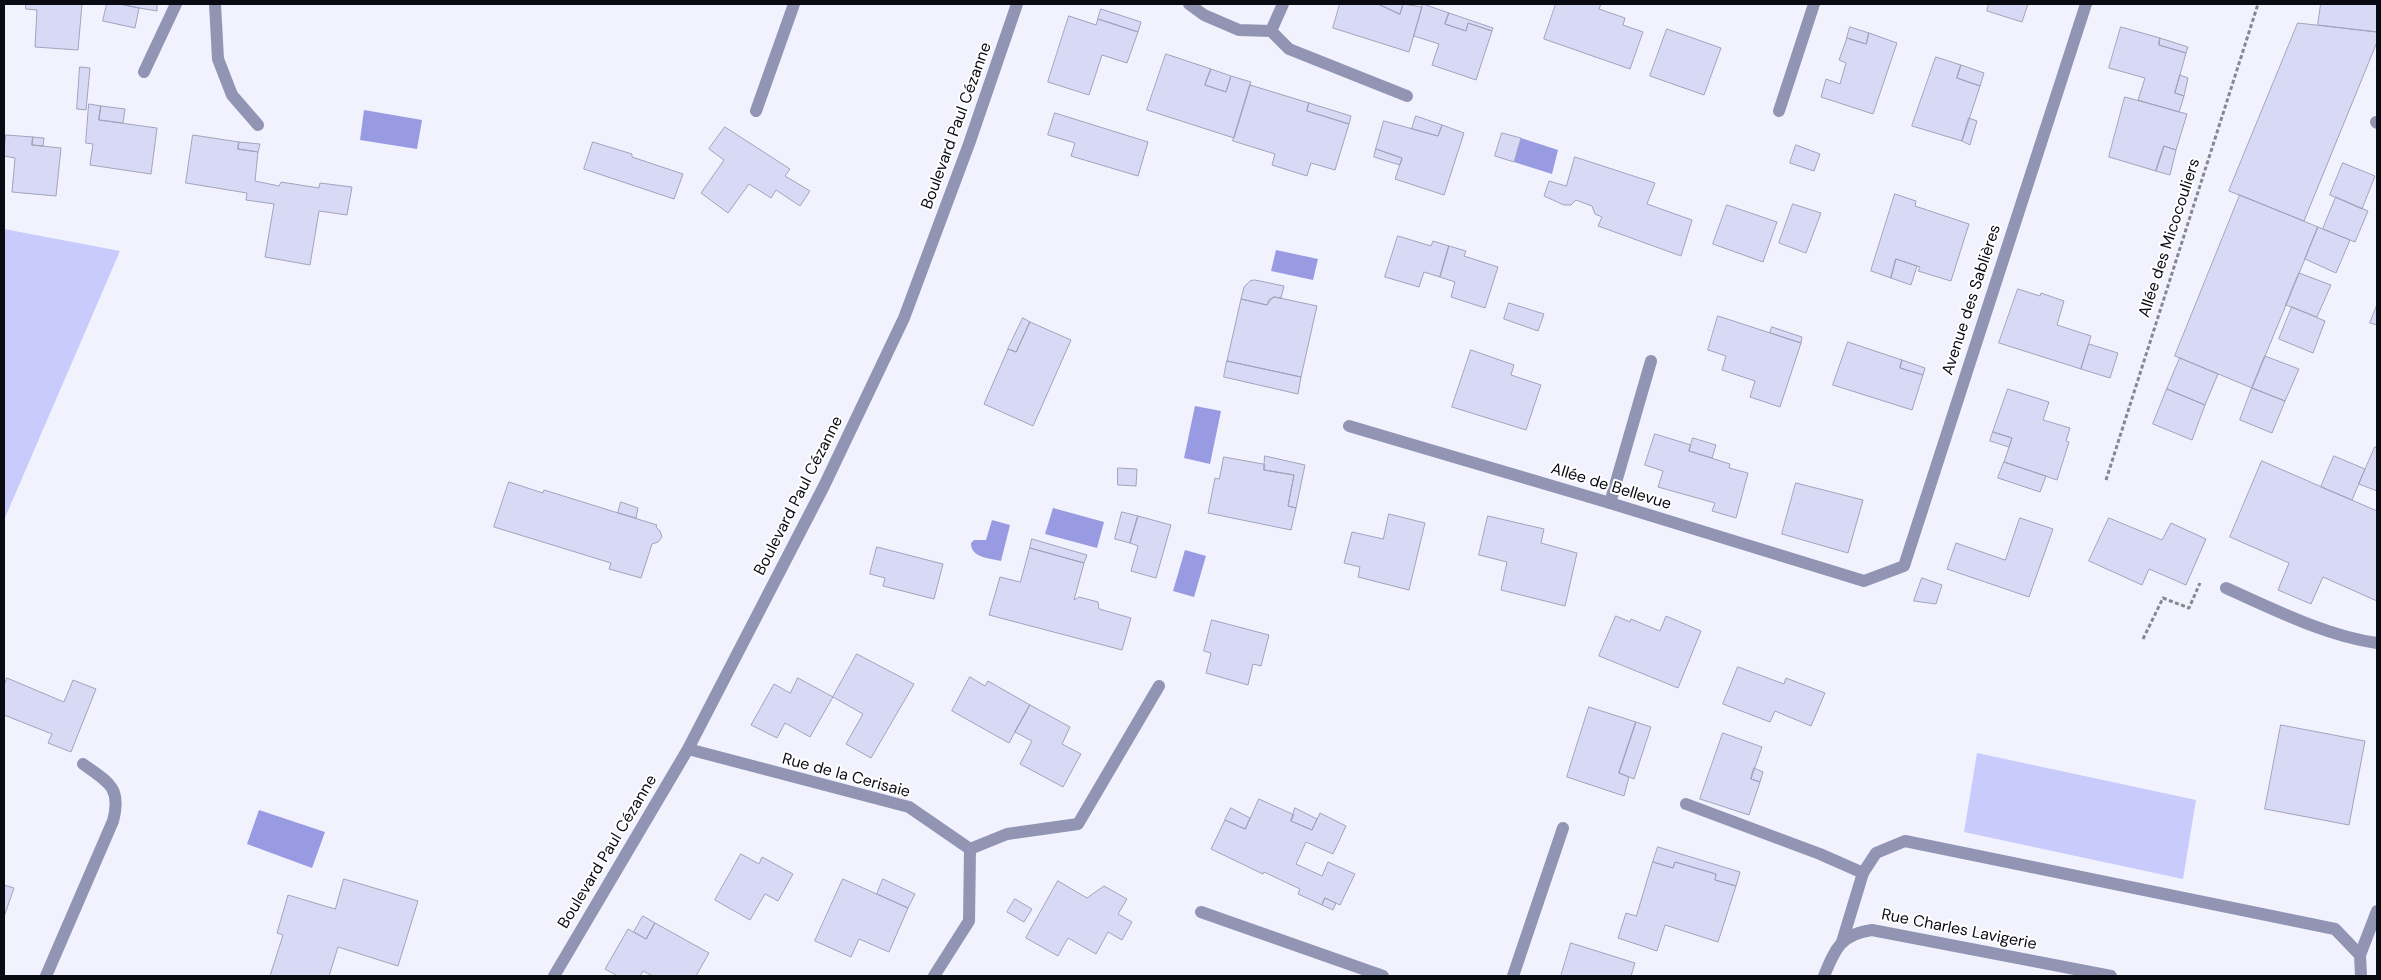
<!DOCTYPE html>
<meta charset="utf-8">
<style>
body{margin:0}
#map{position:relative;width:2381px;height:980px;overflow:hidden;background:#f1f2fd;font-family:"DM Sans",sans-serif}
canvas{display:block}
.frame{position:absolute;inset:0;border:5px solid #0a0a13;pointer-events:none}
</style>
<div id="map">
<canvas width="2381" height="980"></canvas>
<div class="frame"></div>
</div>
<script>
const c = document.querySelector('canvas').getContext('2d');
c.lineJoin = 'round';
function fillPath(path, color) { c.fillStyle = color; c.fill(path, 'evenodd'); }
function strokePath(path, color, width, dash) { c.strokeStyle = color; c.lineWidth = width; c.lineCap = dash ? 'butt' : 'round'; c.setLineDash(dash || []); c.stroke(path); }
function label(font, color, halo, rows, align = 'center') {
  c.font = font + ' "DM Sans",sans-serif'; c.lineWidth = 4; c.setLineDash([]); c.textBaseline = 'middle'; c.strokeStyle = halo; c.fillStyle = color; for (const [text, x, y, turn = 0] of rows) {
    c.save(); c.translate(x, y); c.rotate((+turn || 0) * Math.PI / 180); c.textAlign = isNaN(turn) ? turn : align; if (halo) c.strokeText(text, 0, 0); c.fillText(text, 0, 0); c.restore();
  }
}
fillPath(new Path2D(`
 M4,229L120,251L4,520Z
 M1977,753L2196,800L2183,879L1964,832Z`), '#c8cbfb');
fillPath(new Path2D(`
 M364,110L422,120L417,149L360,140Z
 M1521,138L1558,150L1552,174L1514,162Z
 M1276,250L1318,259L1313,280L1271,271Z
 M1195,406L1221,411L1210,464L1184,458Z
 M1053,508L1104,522L1097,548L1045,534Z
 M992,520L1010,525L1001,561C989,558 971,558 971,543L974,540H986Z
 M1185,550L1206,556L1194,597L1173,591Z
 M259,810L325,832L312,868L247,844Z`), '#989ae2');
const building = new Path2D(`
 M26,4H82L78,50L35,47L37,10L26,9Z
 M107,4H120L139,8L135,28L103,21Z
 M120,4H157V11L139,8Z
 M1340,4H1378L1400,14L1403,4L1422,7L1409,52L1333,28Z
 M1378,4H1403L1400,14Z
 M1423,4L1449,13L1445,24L1466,31L1468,23L1492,31L1476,80L1432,65L1439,44L1414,36Z
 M1556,4H1601L1599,9L1625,18L1623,25L1643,32L1630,69L1544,39Z
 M1989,4H2028L2022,22L1987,11Z
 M2321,4H2377V32L2318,25Z
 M1101,9L1141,22L1138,32L1098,19Z
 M1449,13L1493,28L1492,31L1468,23L1466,31L1445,24Z
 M1069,16L1096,25L1098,19L1138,32L1127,63L1102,55L1089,95L1048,82Z
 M2298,23L2377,32V42L2304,221L2229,191Z
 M1850,27L1869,33L1866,44L1847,38Z
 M2121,27L2160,38L2159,45L2186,53L2175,93L2184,96L2179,112L2138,100L2145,78L2109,68Z
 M1667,29L1721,48L1704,95L1650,76Z
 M1869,33L1897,43L1873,114L1821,97L1826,79L1840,84L1846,63L1839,60L1847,38L1866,44Z
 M2160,38L2188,47L2186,53L2159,45Z
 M1166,54L1211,69L1205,85L1226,92L1231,76L1251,82L1234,138L1147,110Z
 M1936,57L1961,65L1957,78L1980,86L1962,141L1912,126Z
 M1961,65L1984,73L1980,86L1957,78Z
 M80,67L90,68L86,110L77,109Z
 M1211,69L1231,76L1226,92L1205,85Z
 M2180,75L2188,78L2184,96L2175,93Z
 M1250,85L1309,103L1307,111L1349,124L1335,170L1311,163L1307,176L1272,165L1275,154L1233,141Z
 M2125,97L2187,114L2176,150L2164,146L2156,171L2109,157Z
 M1309,103L1351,116L1349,124L1307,111Z
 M89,104L101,106L99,120L157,128L151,174L90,165L93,144L86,143Z
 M101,106L125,109L123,123L99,120Z
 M1055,113L1148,142L1138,176L1071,156L1075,143L1048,135Z
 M1416,116L1442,125L1438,136L1412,129Z
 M1969,118L1977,121L1970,145L1962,141Z
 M1384,121L1438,136L1442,125L1464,133L1444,195L1395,179L1402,158L1376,149Z
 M725,127L790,169L785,176L810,191L800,206L776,190L771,198L749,184L728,213L701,193L724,160L709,149Z
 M1502,133L1521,138L1514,162L1495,156Z
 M6,135L33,137L32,145L61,148L56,196L12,192L15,158L4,156Z
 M193,135L239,142L238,149L258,152L255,181L279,186L281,182L319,188L320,183L352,187L347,215L319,211L310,265L265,257L274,204L246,200L247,193L186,183Z
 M33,137L44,138L43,146L32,145Z
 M239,142L260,144L258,152L238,149Z
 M593,142L632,154V157L683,174L674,199L584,169Z
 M1796,145L1820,154L1814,171L1790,163Z
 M2164,146L2176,150L2170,175L2156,171Z
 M1376,149L1402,158L1400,165L1374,157Z
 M1575,157L1655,183L1647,204L1692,220L1681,256L1598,226L1602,217L1595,214L1592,206L1576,200L1571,205H1564L1544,196L1549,181L1566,186Z
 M2343,163L2375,176L2362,209L2330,195Z
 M1895,194L1916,201L1915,206L1969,224L1951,281L1918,271L1920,267L1896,259L1891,278L1871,271Z
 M2240,195L2318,227L2252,388L2175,356Z
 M2336,197L2368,211L2355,242L2323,229Z
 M1793,204L1821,213L1806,253L1779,243Z
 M1727,205L1777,222L1763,262L1713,244Z
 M2318,227L2350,240L2336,273L2305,259Z
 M1398,236L1431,246L1433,241L1449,246L1440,277L1424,272L1419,287L1385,277Z
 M1449,246L1466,251L1464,256L1498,267L1485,308L1451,297L1455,282L1440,277Z
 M1896,259L1917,266L1911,285L1891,278Z
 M2299,273L2331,285L2317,317L2286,305Z
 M1255,280L1284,286L1281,298L1273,297L1267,305L1241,299L1244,287L1250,281Z
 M2018,289L2040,296L2041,293L2064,301L2057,325L2091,336L2081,369L1999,343Z
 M1275,297L1317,306L1301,377L1227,361L1241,299L1267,305L1269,300Z
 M1509,303L1544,314L1538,331L1504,319Z
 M2377,305V325L2370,323Z
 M2292,307L2325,321L2313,353L2279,339Z
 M1718,316L1801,343L1780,407L1750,397L1755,381L1722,370L1726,356L1708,350Z
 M1023,318L1030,322L1016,352L1008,349Z
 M1030,322L1071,340L1033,426L984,404L1008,349L1016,352Z
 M1772,327L1802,337L1801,343L1770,333Z
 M1848,342L1902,360L1900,368L1923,375L1912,410L1833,385Z
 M2089,344L2118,353L2110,378L2081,369Z
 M1471,350L1514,365L1511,375L1541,385L1526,430L1452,407Z
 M2265,356L2299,369L2285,401L2252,388Z
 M2180,358L2218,374L2205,405L2167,389Z
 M1902,360L1925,368L1923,375L1900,368Z
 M1227,361L1301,377L1298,394L1224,377Z
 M2252,388L2285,401L2272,433L2240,420Z
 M2008,389L2049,402L2043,420L2070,428L2066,441L2069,442L2057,480L2004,462L2012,438L1993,432Z
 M2167,389L2205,405L2192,440L2153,424Z
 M1993,432L2012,438L2009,447L1990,441Z
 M1655,434L1691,445L1689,451L1730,464L1729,468L1748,473L1736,518L1712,511L1715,503L1658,487L1663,471L1645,465Z
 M1693,438L1716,445L1712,458L1689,451Z
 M2375,447L2377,448V491L2359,484Z
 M1265,456L1305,465L1296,508L1288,506L1294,475L1264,470Z
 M2334,456L2365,469L2352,500L2321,487Z
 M1224,457L1263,464L1265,465L1264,470L1294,475L1288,506L1296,508L1291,530L1208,513L1215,478L1219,479Z
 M2262,461L2377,511V601L2323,577L2311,604L2278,590L2289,563L2230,537Z
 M2004,462L2046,476L2040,492L1998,478Z
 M1118,468L1137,469L1136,486L1118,485Z
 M509,482L543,493L544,490L657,525L656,527L660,531L662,537L658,542L652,544L641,578L609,569L611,563L494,527Z
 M1796,483L1863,500L1848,553L1782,534Z
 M621,502L638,508L636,518L618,513Z
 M1122,512L1138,516L1130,543L1115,539Z
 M1389,514L1425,523L1409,590L1358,577L1360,567L1344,563L1352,532L1383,539Z
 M1138,516L1171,525L1156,578L1131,571L1138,546L1130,543Z
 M1488,516L1544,529L1541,543L1577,553L1565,606L1501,590L1507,562L1479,555Z
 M2020,518L2053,529L2029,597L1947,569L1956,543L2005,560Z
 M2109,518L2162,540L2171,523L2206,539L2186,585L2149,569L2142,585L2089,561Z
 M1032,539L1087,555L1084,563L1030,548Z
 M877,547L943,564L934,599L883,586L885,578L870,574Z
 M1030,548L1084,563L1074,600L1079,597L1098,602L1099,609L1131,618L1122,650L989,615L1000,577L1020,582Z
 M1922,578L1942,585L1936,604L1914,601Z
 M1616,616L1630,622L1631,619L1660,631L1666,616L1701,631L1678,688L1599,656Z
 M1212,620L1269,635L1261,666L1253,664L1248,685L1206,673L1211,653L1204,651Z
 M857,654L914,684L871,758L846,744L863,714L833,697Z
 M1738,667L1784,684L1786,678L1825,693L1811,726L1775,711L1770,722L1723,704Z
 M970,677L985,686L988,681L1030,705L1009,743L952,711Z
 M7,678L64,702L73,680L96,689L71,752L48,743L52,734L4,715V686Z
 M798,678L833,697L810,737L785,723L777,738L751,725L774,684L790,693Z
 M1030,705L1070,727L1062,744L1081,754L1063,787L1020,764L1032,741L1015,732Z
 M1589,707L1636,722L1619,773L1629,777L1624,796L1567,777Z
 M1636,722L1651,727L1634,779L1619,773Z
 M2281,725L2365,741L2349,825L2265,809Z
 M1723,733L1762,747L1751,779L1760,782L1749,815L1700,799Z
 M1754,768L1763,772L1760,782L1751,779Z
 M1259,799L1292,814L1294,815L1291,821L1312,830L1320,813L1346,826L1333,854L1306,842L1296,864L1322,876L1328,862L1355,874L1340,905L1325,898L1322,905L1298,894L1300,889L1264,872L1263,874L1211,849L1225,820L1245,829Z
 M1231,808L1250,818L1245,829L1225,820Z
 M1295,808L1317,819L1312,830L1291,821Z
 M1658,847L1740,872L1736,886L1715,880L1716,874L1675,862L1673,868L1653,862Z
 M741,854L759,864L762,857L793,874L778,901L765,894L750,920L715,900Z
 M1653,862L1673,868L1675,862L1716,874L1715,880L1736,886L1718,942L1665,925L1657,951L1618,938L1626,913L1636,916Z
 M344,879L418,901L398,966L338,947L329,976H270L283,935L277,933L288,895L335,909Z
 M843,879L908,908L889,952L859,939L851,957L815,941Z
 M883,879L915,894L908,908L877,894Z
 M1058,881L1087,898L1104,886L1127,899L1118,914L1132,922L1122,940L1108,932L1096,954L1068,938L1058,956L1026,938Z
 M4,885L14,888L4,917Z
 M1325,898L1336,903L1333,910L1322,905Z
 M1015,899L1032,909L1024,922L1007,912Z
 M643,916L655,923L646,939L634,932Z
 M655,923L709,953L696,976H653L643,971L640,976H618L605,969L628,929L646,939Z
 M1571,943L1635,963L1631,976H1561Z`);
fillPath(building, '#d7d9f5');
strokePath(building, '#a1a3bd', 1);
strokePath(new Path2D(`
 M2106,480L2258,4
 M2143,639L2163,598L2189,608L2200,583`), '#868791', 3, [4, 2.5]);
strokePath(new Path2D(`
 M215,4L218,59L232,95L258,125
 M1189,4L1204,15L1239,30L1271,31L1283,4
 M1271,31L1289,49L1407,96
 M144,72L176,4
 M756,111L794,4
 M2376,122L2377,123
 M1610,503L1651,361
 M2226,588C2273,609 2326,636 2377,643
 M1686,804L1820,854L1863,873
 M970,849L1007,834L1078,824L1159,686
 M1201,912L1383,976
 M2360,955L2377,911
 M46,976L113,821C122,787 108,782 83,764
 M1513,976L1563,828`), '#9294b4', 12);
strokePath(new Path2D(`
 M1779,111L1814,4
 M1349,426L1610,503L1864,581L1904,566L2086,4
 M688,749L909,807L970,849L969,921L934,976
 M1842,942L1863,873L1876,853L1905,841L2335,929L2360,955L2361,976
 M554,976L688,749L824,486L904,318L969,144L1017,4
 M1824,976C1835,949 1841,934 1872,930L2111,976`), '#9294b4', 12);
label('16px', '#0a0a13', '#fff', [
 ["Boulevard Paul Cézanne",957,126,-70],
 ["Allée des Micocouliers",2170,238,-72],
 ["Avenue des Sablières",1972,300,-72],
 ["Allée de Bellevue",1611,487,17],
 ["Boulevard Paul Cézanne",799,496,-63],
 ["Rue de la Cerisaie",846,776,15],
 ["Boulevard Paul Cézanne",608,852,-59],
 ["Rue Charles Lavigerie",1959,930,11]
]);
</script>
